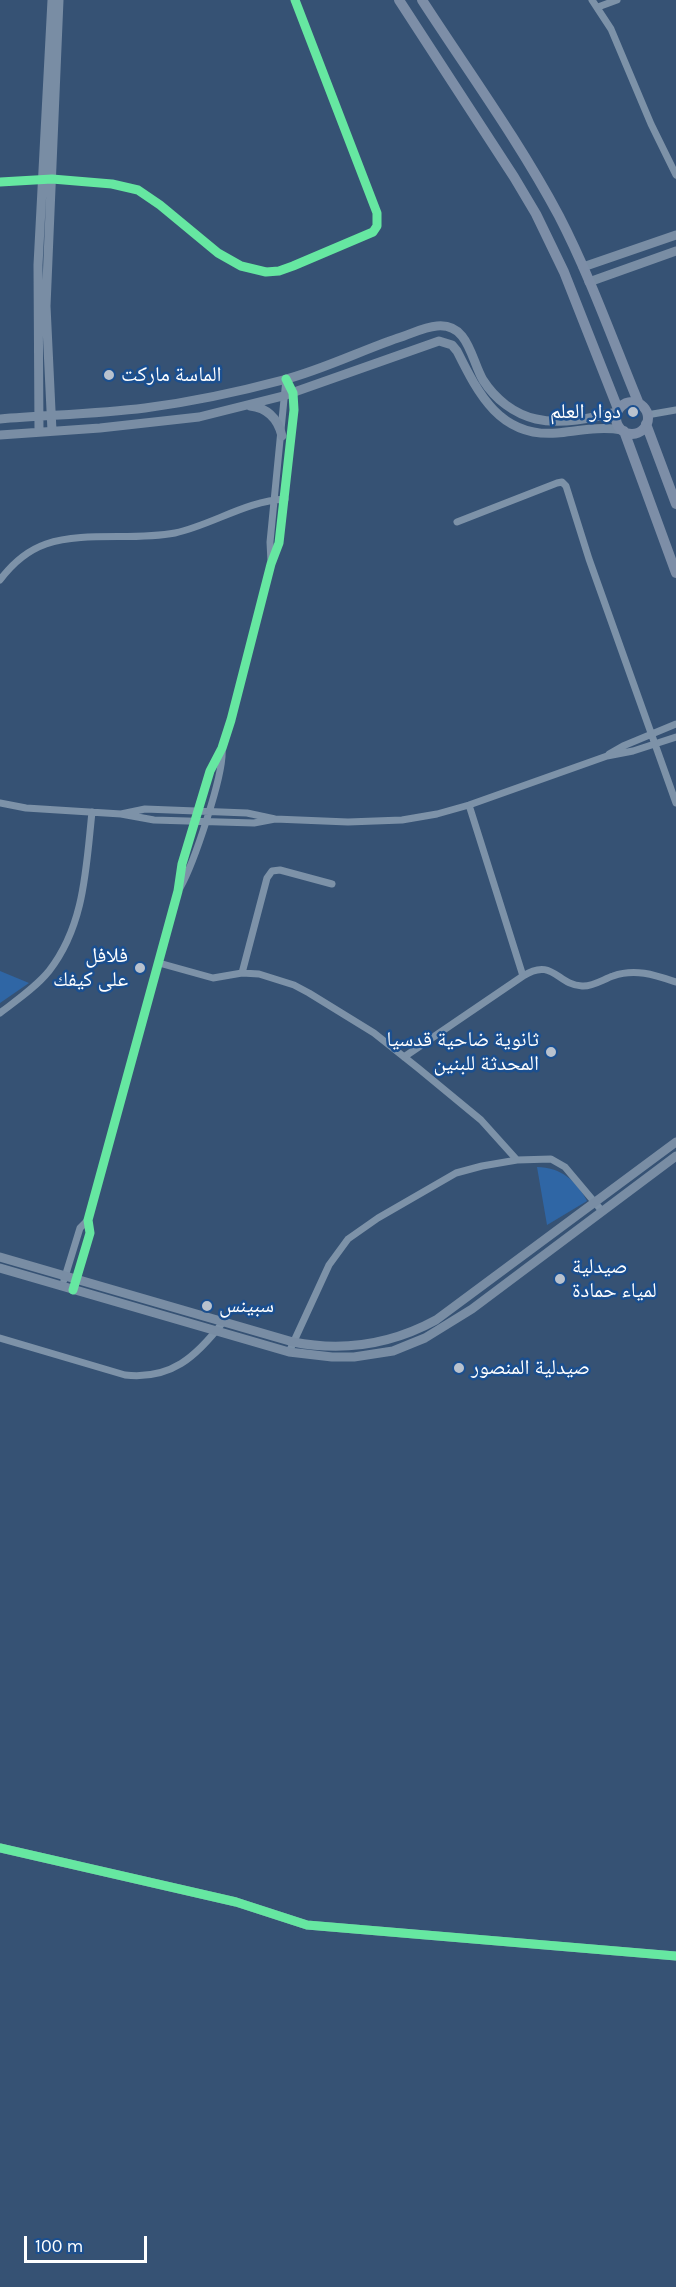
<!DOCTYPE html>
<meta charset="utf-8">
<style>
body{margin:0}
#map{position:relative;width:676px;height:2287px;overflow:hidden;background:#365274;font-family:Karla,sans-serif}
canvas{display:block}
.scale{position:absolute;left:24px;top:2236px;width:123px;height:27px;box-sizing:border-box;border:3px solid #fff;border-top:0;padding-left:8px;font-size:18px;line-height:21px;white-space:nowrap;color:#fff;-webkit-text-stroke:4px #1b4f8f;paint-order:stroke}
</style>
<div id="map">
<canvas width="676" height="2287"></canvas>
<div class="scale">100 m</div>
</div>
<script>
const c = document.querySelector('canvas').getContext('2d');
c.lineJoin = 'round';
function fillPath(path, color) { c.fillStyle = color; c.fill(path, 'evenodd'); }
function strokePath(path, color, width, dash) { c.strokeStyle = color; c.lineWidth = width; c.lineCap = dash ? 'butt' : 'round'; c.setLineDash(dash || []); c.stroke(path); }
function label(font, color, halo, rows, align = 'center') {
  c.font = font + ' Karla,"Noto Naskh Arabic",sans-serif'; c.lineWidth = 5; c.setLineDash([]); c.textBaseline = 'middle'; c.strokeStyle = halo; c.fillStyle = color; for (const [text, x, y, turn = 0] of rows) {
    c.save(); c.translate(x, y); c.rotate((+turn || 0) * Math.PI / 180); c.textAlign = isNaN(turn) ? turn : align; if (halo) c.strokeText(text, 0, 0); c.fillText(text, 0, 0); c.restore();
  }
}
fillPath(new Path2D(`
 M0,971L29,983L0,1003Z
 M537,1167C560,1167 577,1181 587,1201L547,1225Z`), '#2f66a5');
strokePath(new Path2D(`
 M592,0L611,29L651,124L676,175
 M598,7L617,0
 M0,182L52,179L112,184L138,190L160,205L218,253L241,266L266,272L279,271L293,266L373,232L377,226V213L295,0
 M647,415L676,410
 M457,522L557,483L562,482L566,486L589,559L676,803
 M271,562L270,542L286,379
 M0,580C12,564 26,551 46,544C85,531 134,541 175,533C212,525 246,501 285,499
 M609,754L623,746L676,724
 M0,803L26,808L121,814L154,820L254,823L275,819
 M469,805L523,976
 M121,814L145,809L247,813L275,819L348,822L402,820L437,814L469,805L607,756L633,751L676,737
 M180,888C193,865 225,773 222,748
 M159,963L213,978L242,973L259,974L294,985L309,993L374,1033L418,1068L481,1120L517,1160
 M242,973L267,878L272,871L280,870L332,884
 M0,1013C17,1000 36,987 49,971C85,925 86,867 92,812
 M404,1057L523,976C553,957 557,985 582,986C592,987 604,979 613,976C635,968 655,975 676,982
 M64,1280L80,1228L88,1220
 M75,1283L90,1233L88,1220L178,891L182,864L210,771L222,748L231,720L271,564L279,543L294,410L293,393L286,379
 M0,1338L125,1375C171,1380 196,1357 223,1322
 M289,1352L329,1265L348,1239L378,1218L456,1173L482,1166L517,1160L551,1159L565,1167L602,1211`), '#7d92a8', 7);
strokePath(new Path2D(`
 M583,267L676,235
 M589,282L676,251
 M250,406C268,408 278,419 282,436
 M0,419C48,415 97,414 145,408C191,402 238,392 283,380C322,370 360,351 398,338C411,334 424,327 437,326C469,323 471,360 483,380C495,399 514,414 536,419C561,425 592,418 617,412
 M52,431L46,306L59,0
 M39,432L38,265L52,0
 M0,435L100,428L199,417L283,396L439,341L452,345L457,351C478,393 500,438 557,433C578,431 600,426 622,430
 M0,1257L293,1342C344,1352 390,1345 436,1320L676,1142
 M0,1268L289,1352L332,1357H354L393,1351L425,1338L472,1309L676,1156
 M0,1848L236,1902L307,1925L676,1956`), '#798da4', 9);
strokePath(new Path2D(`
 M399,0L514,177L536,214L564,272L618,409
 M422,0C468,71 519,141 559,216C590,276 613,341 639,404
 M616 418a16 16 0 1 1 32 0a16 16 0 1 1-32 0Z
 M646,424L676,504
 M624,431L676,573`), '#7d8ea7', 10);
strokePath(new Path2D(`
 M0,182L52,179L112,184L138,190L160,205L218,253L241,266L266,272L279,271L293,266L373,232L377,226V213L295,0
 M73,1290L90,1233L88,1220L178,891L182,864L210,771L222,748L231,720L271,564L279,543L294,410L293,393L286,379
 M0,1848L236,1902L307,1925L676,1956`), '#66e7a1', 9);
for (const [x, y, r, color] of [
 [109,375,6,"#b9c2ce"],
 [633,412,6,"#b9c2ce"],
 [140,968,6,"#b9c2ce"],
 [551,1052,6,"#b9c2ce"],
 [560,1279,6,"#b9c2ce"],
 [207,1306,6,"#b9c2ce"],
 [459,1368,6,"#b9c2ce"]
]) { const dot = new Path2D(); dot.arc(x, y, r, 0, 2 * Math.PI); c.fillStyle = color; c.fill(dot); strokePath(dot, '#1b4f8f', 2); }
label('21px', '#fff', '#1b4f8f', [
 ["الماسة ماركت",121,375],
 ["دوار العلم",621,412,"right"],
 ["فلافل",128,956,"right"],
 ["على كيفك",128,980,"right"],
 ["ثانوية ضاحية قدسيا",539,1040,"right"],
 ["المحدثة للبنين",539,1064,"right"],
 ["صيدلية",572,1267],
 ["لمياء حمادة",572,1291],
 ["سبينس",219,1306],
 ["صيدلية المنصور",471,1368]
], 'left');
</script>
